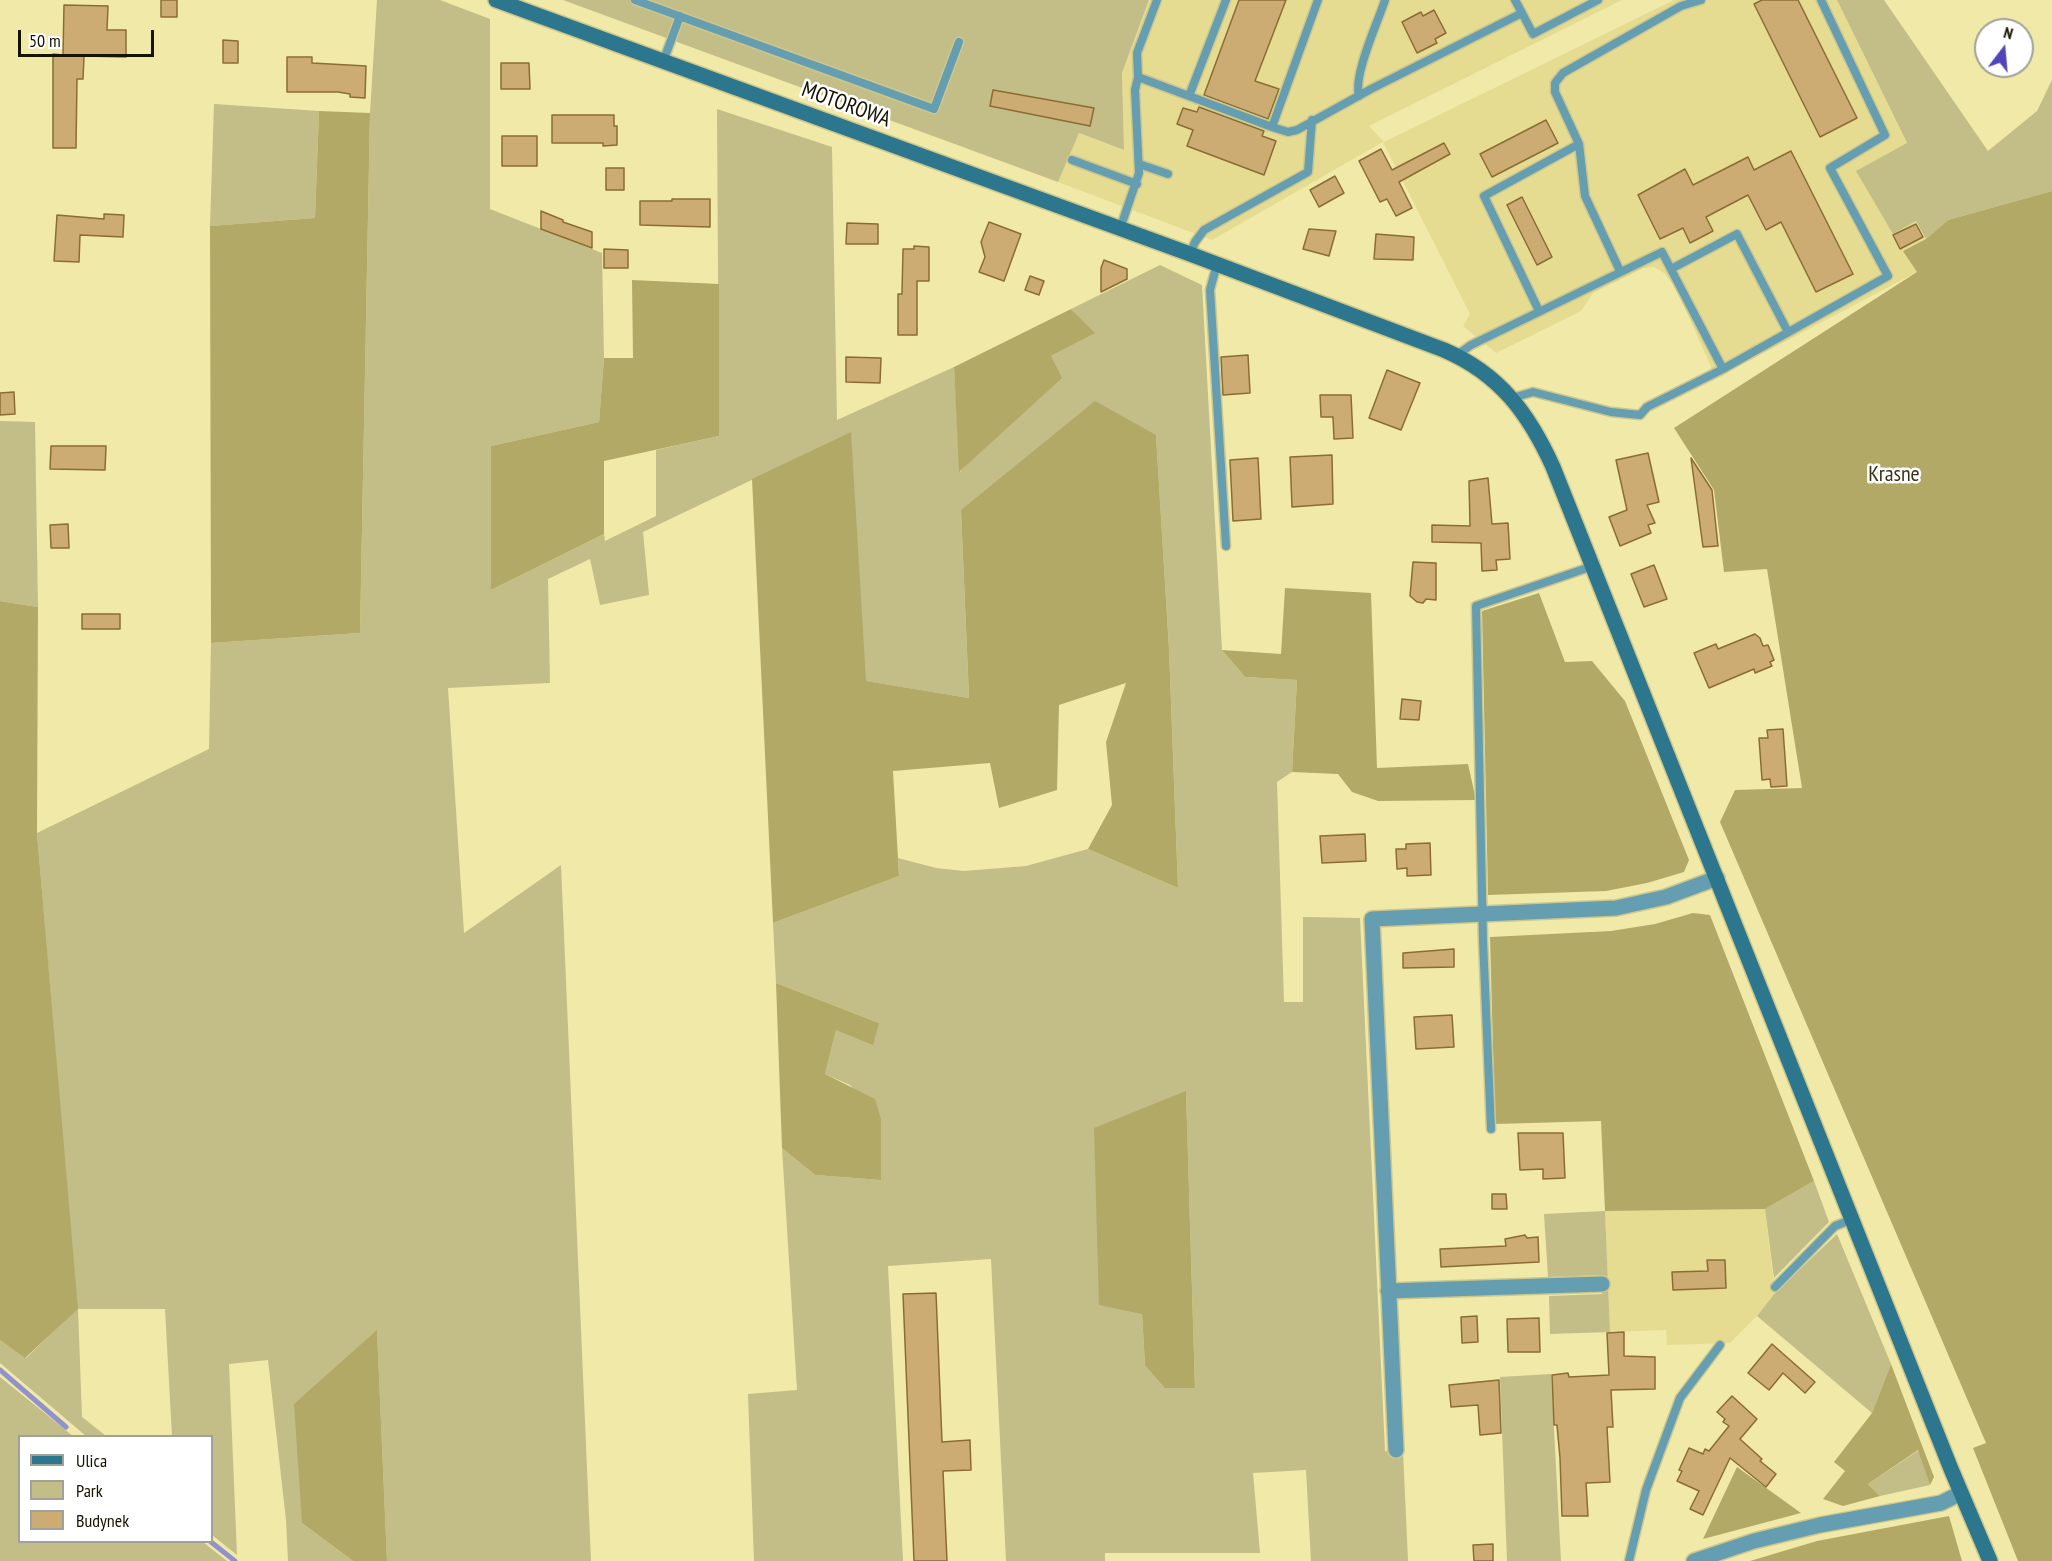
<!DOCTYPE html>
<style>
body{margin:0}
#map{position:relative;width:2052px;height:1561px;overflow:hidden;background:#f1e9a7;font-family:"PT Sans Narrow",sans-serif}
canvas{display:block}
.legend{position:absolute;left:18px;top:1435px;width:195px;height:108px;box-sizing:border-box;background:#fff;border:2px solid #a1a099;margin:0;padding:8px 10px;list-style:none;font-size:18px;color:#151200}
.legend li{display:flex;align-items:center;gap:12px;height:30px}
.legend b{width:30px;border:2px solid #a1a099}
.north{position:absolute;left:1974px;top:18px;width:60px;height:60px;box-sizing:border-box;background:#fff;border:2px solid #a1a099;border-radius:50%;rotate:16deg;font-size:16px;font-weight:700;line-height:24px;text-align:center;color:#151200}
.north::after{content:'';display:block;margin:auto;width:21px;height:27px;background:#5245bc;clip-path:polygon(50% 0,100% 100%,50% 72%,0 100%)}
.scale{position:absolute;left:18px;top:30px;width:136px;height:27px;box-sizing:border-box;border:3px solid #151200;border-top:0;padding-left:8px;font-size:18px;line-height:21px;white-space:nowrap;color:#151200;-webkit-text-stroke:4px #fff;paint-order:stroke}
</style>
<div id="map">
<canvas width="2052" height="1561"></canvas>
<ul class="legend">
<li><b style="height:8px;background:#2d778e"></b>Ulica</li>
<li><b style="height:16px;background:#c3bd87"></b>Park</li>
<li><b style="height:16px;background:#ccac72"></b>Budynek</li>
</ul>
<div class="north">N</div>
<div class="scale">50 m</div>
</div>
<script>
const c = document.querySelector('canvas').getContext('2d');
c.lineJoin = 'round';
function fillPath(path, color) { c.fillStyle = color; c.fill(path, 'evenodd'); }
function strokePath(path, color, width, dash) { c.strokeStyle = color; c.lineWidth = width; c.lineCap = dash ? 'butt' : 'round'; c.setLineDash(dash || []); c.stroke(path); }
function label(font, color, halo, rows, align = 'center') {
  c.font = font + ' "PT Sans Narrow",sans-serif'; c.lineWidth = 5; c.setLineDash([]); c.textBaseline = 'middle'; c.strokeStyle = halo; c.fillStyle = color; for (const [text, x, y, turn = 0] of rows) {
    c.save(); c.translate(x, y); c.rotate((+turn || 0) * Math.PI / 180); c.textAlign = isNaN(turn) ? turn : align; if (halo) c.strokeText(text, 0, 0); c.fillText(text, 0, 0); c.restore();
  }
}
fillPath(new Path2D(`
 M1149,0H1622L1369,126L1384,142L1674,0H1837L1907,144L1857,171L1893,233L1916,221L1926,239L1904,251L1917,272L1716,378L1676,288L1664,273L1654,267L1644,268L1593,293L1581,311L1496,353L1463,326L1470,314L1383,142L1212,240L1058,182L1078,133L1124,150L1122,73Z
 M1765,1209L1775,1293L1757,1316L1730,1343L1667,1345L1666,1330L1610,1332L1605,1211Z`), '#e5dc92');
fillPath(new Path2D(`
 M377,0H440L490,19V209L602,253L604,358L599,422L491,446V590L604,534L605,541L656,516V450L719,436L717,109L832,147L837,420L954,367L960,472L1051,356L1094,333L1071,309L1160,265L1202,285L1222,650L1245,677L1297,680L1292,772L1277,782L1284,1002H1303V917L1360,918L1385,1451H1403L1408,1561H1311L1306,1470L1253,1473L1260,1553H1105V1561H1006L991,1259L888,1266L903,1561H754L748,1394L797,1390L782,1148L815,1175L881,1180V1119L850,1085L825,1074L836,1030L879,1023L776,983L773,923L899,876L898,858L936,868L964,871L1026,866L1088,849L1178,888L1169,649L1156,435L961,510L969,698L865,681L850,433L643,532L649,595L600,605L590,559L548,579L550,683L448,688L464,933L561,865L591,1561H387L377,1331L302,1523L353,1561H288L286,1520L268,1360L229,1364L237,1555L212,1535V1436H172L165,1309H78L82,1417L106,1436H86L0,1363V1340L26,1358L77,1309L37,833L209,749L211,643L360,633L370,113ZM1186,1092L1195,1388L1145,1365L1142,1314Z
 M563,0H1149L1122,73L1124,150L1079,133L1058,182Z
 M1837,0H1884L1988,151L2037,111L2052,80V191L1948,220L1926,239L1916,221L1893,234L1856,171L1907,143Z
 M214,104L319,111L315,218L210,226Z
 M0,421L35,422L38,607L0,601Z
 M1814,1181L1829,1222L1774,1278L1765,1209Z
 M1605,1211L1610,1332L1550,1334L1549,1296L1602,1294V1275L1548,1277L1544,1214Z
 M1837,1234L1891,1364L1872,1413L1757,1316L1775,1293Z
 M1551,1374L1561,1561H1507L1500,1377Z
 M0,1377L73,1436H20V1542H203L227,1561H0Z
 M1919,1450L1930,1485L1880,1496L1868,1484Z`), '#c3bd87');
fillPath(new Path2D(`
 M319,111L370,113L360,633L211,643L210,226L315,218Z
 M2052,191V1561H2018L1973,1448L1986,1443L1720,822L1735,790L1802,788L1767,569L1724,572L1714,490L1674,428L1917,272L1903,251L1926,239L1948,220Z
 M632,280L719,284V436L604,461V534L491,590V446L599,422L604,358H633Z
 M1071,309L1095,333L1051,356L1062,378L959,472L954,367Z
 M1095,401L1156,435L1169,649L1178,888L1088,849L1112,805L1106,742L1126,683L1059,705L1057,790L999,808L990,763L893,771L899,876L773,923L752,479L851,432L866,681L969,698L961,510Z
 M1285,588L1371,593L1377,768L1468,764L1476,800L1378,801L1352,792L1338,774L1292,772L1297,680L1245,677L1222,650L1281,654Z
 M1539,593L1565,662L1592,661L1625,701L1689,860L1684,872L1647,883L1606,891L1488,895L1482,611Z
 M0,601L38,607L37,833L78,1309L25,1358L0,1340Z
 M1693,913L1710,915L1814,1181L1765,1209L1605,1211L1601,1121L1495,1124L1490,937L1611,931L1655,924Z
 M776,983L879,1023L873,1045L836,1030L825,1074L875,1099L881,1119V1180L815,1175L782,1148Z
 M1186,1091L1195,1388H1165L1145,1365L1142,1314L1099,1305L1094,1128Z
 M377,1330L387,1561H353L302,1523L294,1404Z
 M1891,1364L1934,1477L1930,1485L1918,1450L1868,1484L1880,1496L1843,1506L1823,1499L1845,1471L1834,1462L1872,1413Z
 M1737,1467L1801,1513L1703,1539Z
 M1949,1516L1962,1561H1750L1817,1541Z`), '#b2a967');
strokePath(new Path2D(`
 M0,1370L66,1427
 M211,1542L235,1561`), '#9092cd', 5);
const building = new Path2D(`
 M161,0H177V17H161Z
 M1239,0H1286L1255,81L1279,89L1268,119L1204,95Z
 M1762,0H1798L1857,118L1820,137L1754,4Z
 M64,5L108,6L107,30H126V57L84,56L83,79H77L76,148H53V54L63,55Z
 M1434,10L1446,33L1435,39L1437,43L1417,53L1402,22L1421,12L1423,16Z
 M223,40L238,41V63H223Z
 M287,57H312V63L366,66L365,98L350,97V94L338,92H287Z
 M501,63H529L530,89H501Z
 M993,90L1094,108L1090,126L990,106Z
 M1199,107L1264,131L1262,136L1276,141L1264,175L1187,146L1193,130L1177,124L1183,108L1197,112Z
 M552,115H614V126H617V145L603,146V143H552Z
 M1546,120L1558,143L1492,177L1480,154Z
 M502,136H537V166H502Z
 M1444,143L1450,154L1399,182L1412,208L1396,216L1387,199L1380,202L1359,161L1381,149L1392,170Z
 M1791,151L1853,274L1816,292L1781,222L1766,230L1748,195L1706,217L1713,231L1690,243L1683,228L1660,239L1638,195L1685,169L1693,185L1748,157L1754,170Z
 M606,168H624V190H606Z
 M1335,176L1344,193L1319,207L1310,190Z
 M1522,197L1552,257L1537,265L1507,205Z
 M672,199H710V227L640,225V201H672Z
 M541,211L563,220V222L592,232V248L541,229Z
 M104,214L124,215L123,237L80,235L79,262L54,261L57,215L104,219Z
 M989,222L1021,234L1004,281L979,272L985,257L981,242Z
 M847,223L878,224V244H846Z
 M1916,224L1923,237L1900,249L1893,235Z
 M1309,229L1336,231L1329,256L1303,249Z
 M1376,234L1414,237L1413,260L1374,259Z
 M914,246L929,247V281H917V335H898V294H902L903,249H914Z
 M604,249L628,250V268H604Z
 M1104,260L1127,269V279L1101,292V268Z
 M1030,276L1044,281L1039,295L1025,290Z
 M1248,355L1250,393L1223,395L1221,357Z
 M846,357L881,358L880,383L846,382Z
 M1387,370L1420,383L1401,430L1369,418Z
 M14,392L15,414L0,415V393Z
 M1320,395H1351L1353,438L1334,439L1333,417H1321Z
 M51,446H106L105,470L50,469Z
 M1648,453L1659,502L1647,505L1655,523L1648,525L1651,533L1620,546L1609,517L1627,510L1616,460Z
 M1332,455L1333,504L1292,507L1290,457Z
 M1258,458L1261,519L1233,521L1230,460Z
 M1691,458L1712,490L1718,546L1703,547Z
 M1488,478L1492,524L1508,523L1510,559L1496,560L1497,570L1482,571L1481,543L1432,542V525L1470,526L1469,481Z
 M68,524L69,548H51L50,525Z
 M1413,562L1436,563V600L1426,599L1423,603L1417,602L1410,596Z
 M1654,565L1667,599L1644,607L1631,574Z
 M82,614H120V629H82Z
 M1755,634L1760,638L1763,646L1768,645L1774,660L1770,662L1772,666L1755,673L1754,669L1709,688L1694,653L1716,644L1718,649Z
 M1402,699L1421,701L1419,720L1400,719Z
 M1783,729L1787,786L1771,787L1770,779L1762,780L1759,738H1768L1767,730Z
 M1365,834L1366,861L1322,863L1320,836Z
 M1430,843L1431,875L1407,876V868L1397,869L1396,849H1406V844Z
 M1454,949V967L1403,968V953Z
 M1452,1015L1454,1047L1416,1049L1414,1017Z
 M1518,1133H1563L1565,1178L1543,1179V1169L1520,1170Z
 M1492,1194H1506L1507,1209H1492Z
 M1525,1235L1527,1238L1538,1237L1539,1262L1441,1267L1440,1249L1506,1246L1505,1239Z
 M1707,1260H1725L1726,1288L1673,1290L1672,1272L1708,1271Z
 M936,1293L942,1442L970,1440L971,1470L943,1471L947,1561H914L903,1294Z
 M1477,1316L1478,1342L1462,1343L1461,1317Z
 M1539,1318L1540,1352H1508L1507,1319Z
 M1624,1332V1356L1655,1357V1389L1611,1390L1613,1427H1607L1610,1482L1586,1483L1588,1516H1562L1560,1458L1557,1425H1554L1552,1375L1568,1373L1569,1377L1609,1375L1607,1333Z
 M1772,1344L1815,1382L1805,1393L1783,1373L1769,1390L1748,1373Z
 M1499,1380L1501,1433L1480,1435L1478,1405L1451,1407L1449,1385Z
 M1732,1396L1757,1419L1740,1439L1762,1459L1760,1461L1776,1474L1766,1487L1730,1458L1703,1515L1690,1509L1699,1491L1677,1481L1682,1471L1679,1470L1689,1448L1703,1454L1705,1449L1709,1451L1729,1426L1723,1422L1725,1419L1717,1412Z
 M1493,1544V1561H1474L1473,1545Z`);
fillPath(building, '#ccac72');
strokePath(building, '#8b6d34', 1.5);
const lane = new Path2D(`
 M635,0L934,109L959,42
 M1522,13L1533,34L1598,0
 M663,62L680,16
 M1138,77L1137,53L1157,0
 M1189,96L1226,0
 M1359,96C1353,75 1378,22 1385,0
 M1272,127L1318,0
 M1072,160L1137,184
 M1139,164L1168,174
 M1120,229L1139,173L1135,90L1138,77L1272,127L1288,132L1297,130L1371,89L1522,13L1515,0
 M1190,254L1195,242L1204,230L1308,172L1312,120
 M1217,264L1210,290L1226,546
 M1671,269L1737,234L1788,332
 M1620,271L1585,196L1579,144L1555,92V83L1563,73L1681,6L1701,0
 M1539,311L1484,196L1579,144
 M1457,355L1471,345L1662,252L1723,369L1647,407L1640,415L1611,412L1533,392L1512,398
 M1723,369L1888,276L1830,168L1885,135L1821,0
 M1491,1129L1483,940L1476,606L1593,566
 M1775,1287L1835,1226L1853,1219
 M1629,1561L1646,1490L1680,1398L1720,1345`);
const street = new Path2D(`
 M1388,1291L1602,1284
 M1396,1450L1372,919L1616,908L1666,897L1717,878
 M1694,1561L1754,1541L1820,1525L1941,1503L1961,1493`);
const secondary = new Path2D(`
 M496,0L1190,254L1444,350C1500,374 1529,414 1553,467L1951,1469L1990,1561`);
strokePath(lane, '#cec78c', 11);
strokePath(street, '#cec78c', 18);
strokePath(secondary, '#cec78c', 18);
strokePath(lane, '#659eb1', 8);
strokePath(street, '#659eb1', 15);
strokePath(secondary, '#2d778e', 15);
label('22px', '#151200', '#fff', [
 ["MOTOROWA",846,105,20]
]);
label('22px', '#383416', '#fff', [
 ["Krasne",1894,475]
]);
</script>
